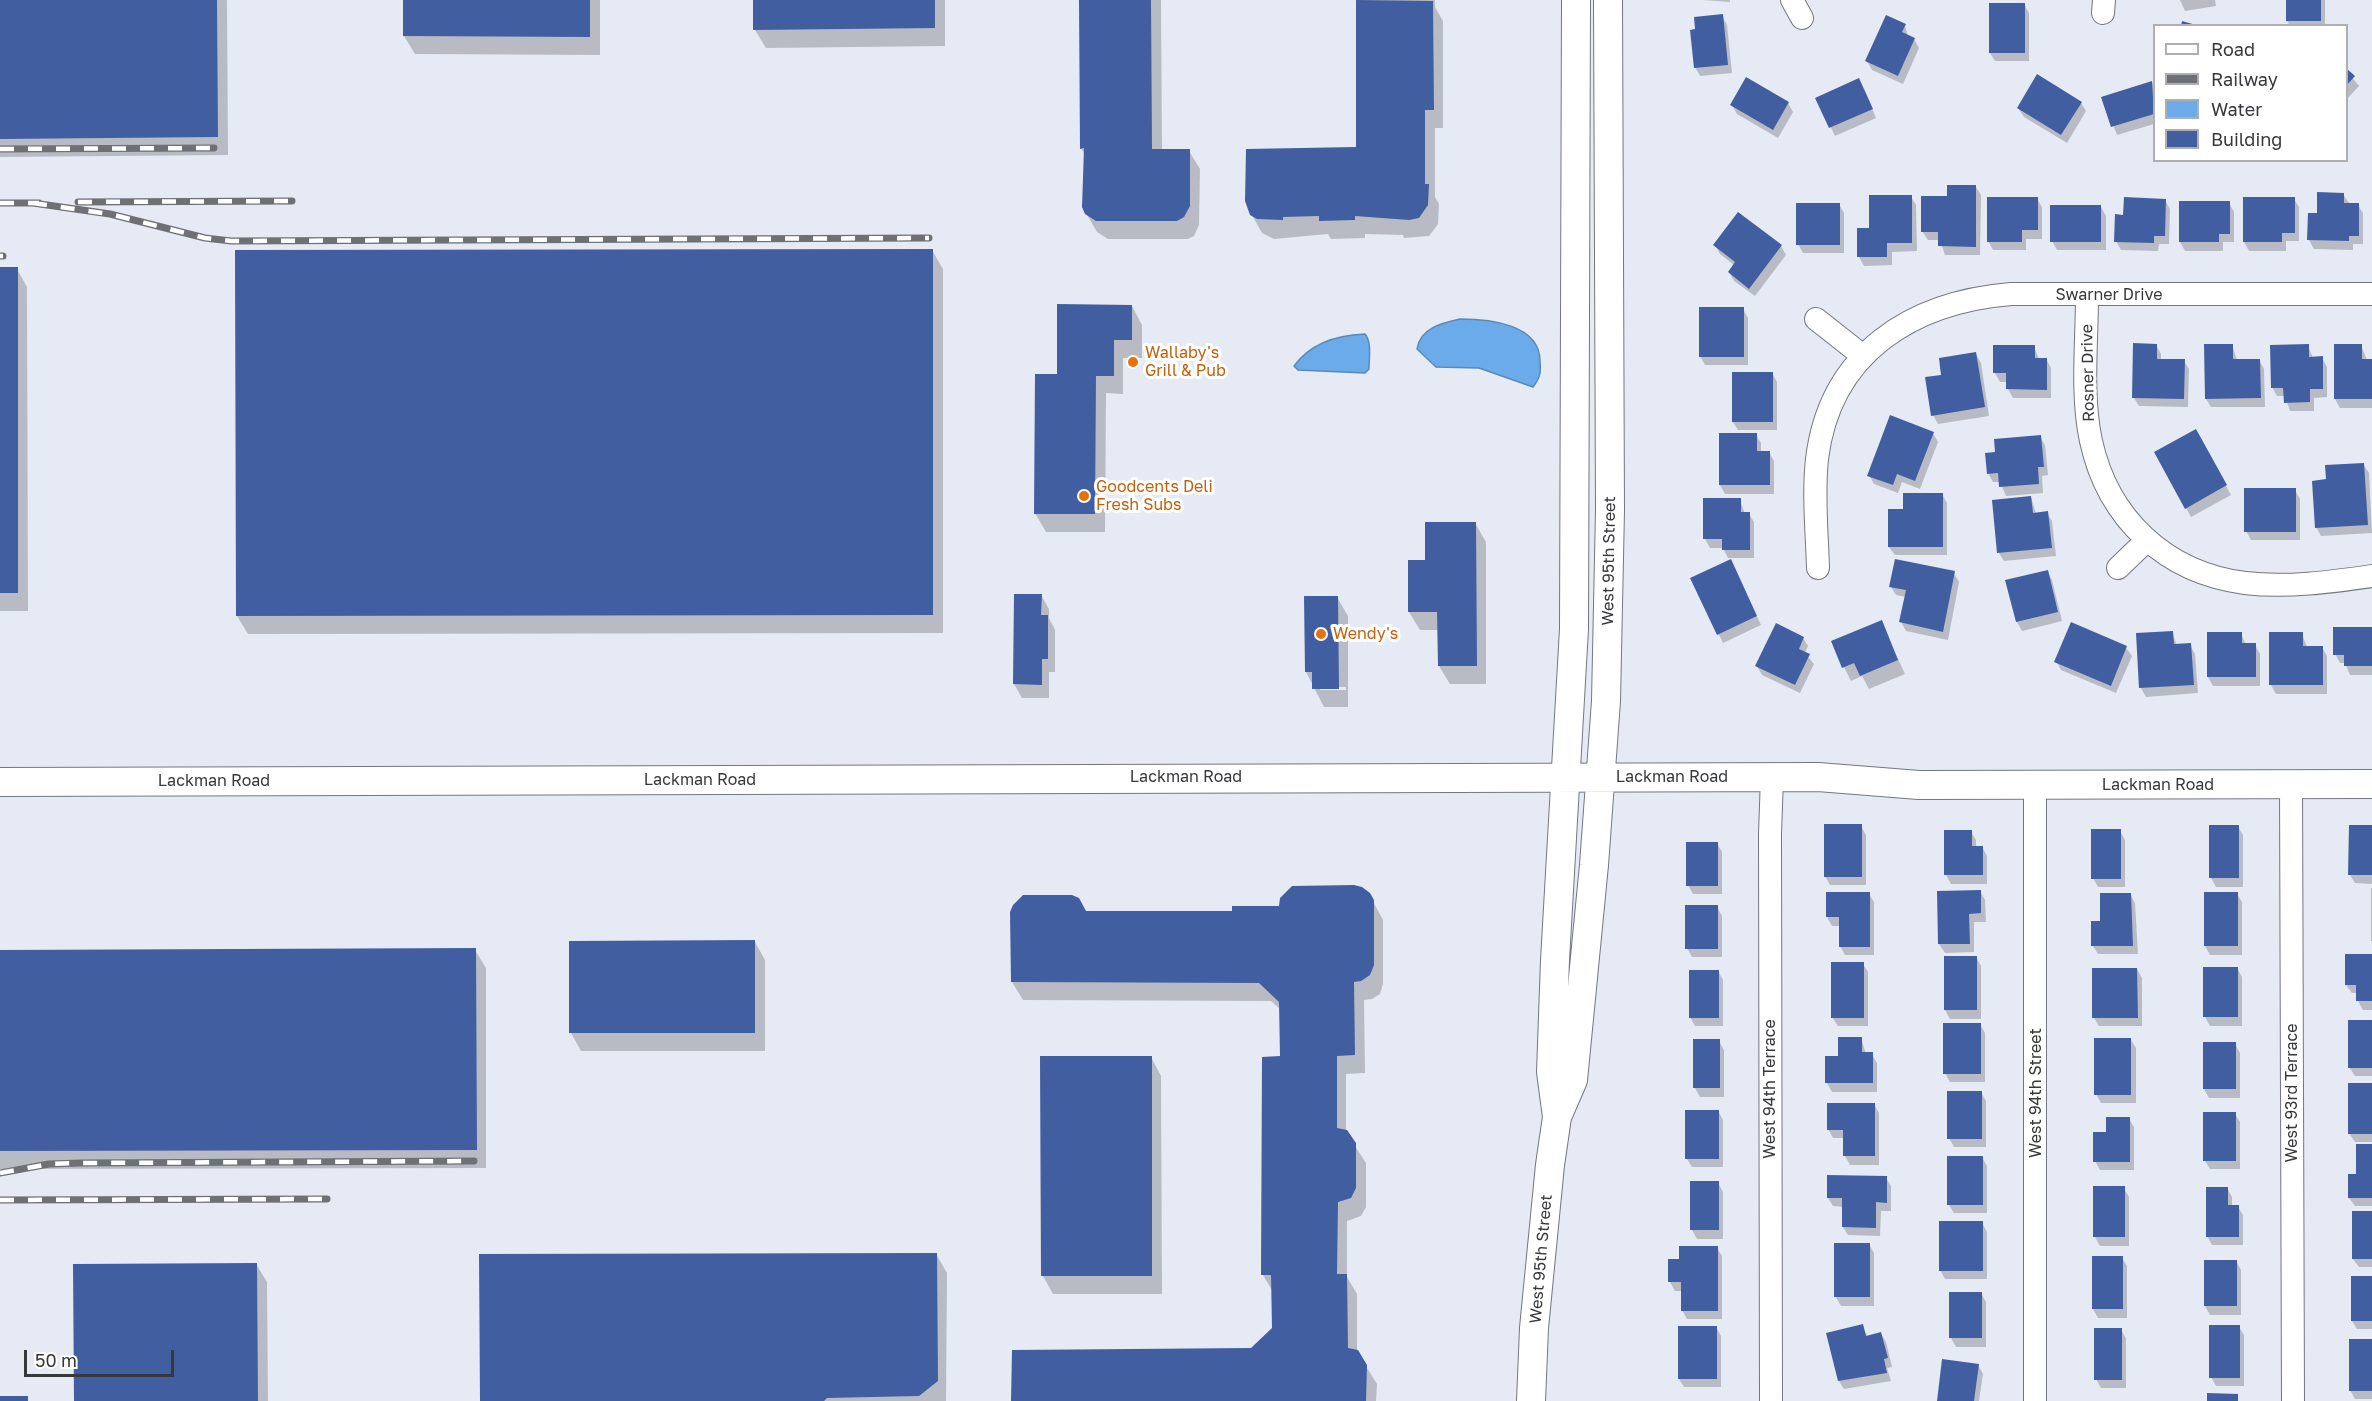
<!DOCTYPE html>
<style>
body{margin:0}
#map{position:relative;width:2372px;height:1401px;overflow:hidden;background:#e6eaf4;font-family:"Golos Text",sans-serif}
canvas{display:block}
.legend{position:absolute;left:2153px;top:24px;width:195px;height:138px;box-sizing:border-box;background:#fff;border:2px solid #afafb1;margin:0;padding:8px 10px;list-style:none;font-size:18px;color:#36383b}
.legend li{display:flex;align-items:center;gap:12px;height:30px}
.legend b{width:30px;border:2px solid #afafb1}
.scale{position:absolute;left:24px;top:1350px;width:150px;height:27px;box-sizing:border-box;border:3px solid #36383b;border-top:0;padding-left:8px;font-size:18px;line-height:21px;white-space:nowrap;color:#36383b;-webkit-text-stroke:4px #fff;paint-order:stroke}
</style>
<div id="map">
<canvas width="2372" height="1401"></canvas>
<ul class="legend">
<li><b style="height:8px;background:#fff"></b>Road</li>
<li><b style="height:8px;background:#6d7075"></b>Railway</li>
<li><b style="height:16px;background:#6cabea"></b>Water</li>
<li><b style="height:16px;background:#415ea1"></b>Building</li>
</ul>
<div class="scale">50 m</div>
</div>
<script>
const c = document.querySelector('canvas').getContext('2d');
c.lineJoin = 'round';
function fillPath(path, color) { c.fillStyle = color; c.fill(path, 'evenodd'); }
function strokePath(path, color, width, dash) { c.strokeStyle = color; c.lineWidth = width; c.lineCap = dash ? 'butt' : 'round'; c.setLineDash(dash || []); c.stroke(path); }
function label(font, color, halo, rows, align = 'center') {
  c.font = font + ' "Golos Text",sans-serif'; c.lineWidth = 6; c.setLineDash([]); c.textBaseline = 'middle'; c.strokeStyle = halo; c.fillStyle = color; for (const [text, x, y, turn = 0] of rows) {
    c.save(); c.translate(x, y); c.rotate((+turn || 0) * Math.PI / 180); c.textAlign = isNaN(turn) ? turn : align; if (halo) c.strokeText(text, 0, 0); c.fillText(text, 0, 0); c.restore();
  }
}
const water = new Path2D(`
 M1460,319C1489,319 1540,324 1540,361C1541,373 1540,378 1533,387L1479,368L1436,367L1417,349C1420,328 1442,323 1460,319Z
 M1365,334C1372,342 1369,358 1369,369L1365,373L1298,370L1294,366C1310,344 1337,335 1365,334Z`);
fillPath(water, '#6cabea');
strokePath(water, '#5c88b6', 1.5);
fillPath(new Path2D(`
 M0,0H227L228,155L0,157Z
 M404,0H600V55L415,54L404,36Z
 M755,0H945V46L766,48L755,30Z
 M1080,0H1161L1162,150L1189,151L1200,169L1199,225L1194,236L1188,239H1108L1097,232L1086,213L1085,155L1081,148Z
 M1357,0H1435V7L1443,21V128H1435V197L1439,204L1438,224L1429,236L1404,238L1403,235L1365,234V238L1331,239L1328,234L1274,239L1262,233L1248,208L1358,149Z
 M1703,0H1730V2Z
 M2180,0H2215L2216,6L2185,11Z
 M2287,0H2325V26H2290L2287,21Z
 M2024,4L2029,13V61H1995L1990,53Z
 M1722,16L1727,25L1732,73L1700,76L1695,67Z
 M1905,25L1908,37L1914,39L1919,48L1903,84L1872,70L1867,61Z
 M2346,70L2359,86L2346,100Z
 M2152,82L2154,87V124L2117,135L2103,98Z
 M1864,89L1876,118L1835,136L1817,98Z
 M1788,103L1793,112L1778,138L1737,114L1732,105Z
 M2081,103L2086,111L2067,143L2024,117L2018,108Z
 M1976,187L1981,195L1980,255H1945L1940,240H1928L1922,231L1949,198Z
 M2343,194L2349,203L2358,205L2363,213V244H2353V250L2314,249L2309,240Z
 M1911,197L1916,205L1917,251L1892,252V265L1864,266L1859,257Z
 M2037,199L2042,207V239H2026V250H1993L1988,241Z
 M2244,199H2294L2299,207V241H2286V251H2249L2244,242Z
 M2165,200L2170,209L2169,244H2159L2158,251L2121,250L2116,241Z
 M2180,203H2229L2234,212V242H2223V251H2185L2180,242Z
 M1839,204L1844,213V253H1803L1798,244Z
 M2101,207L2106,216V250H2057L2052,241Z
 M1738,214L1781,246L1786,255L1755,296L1734,281L1729,272L1734,265L1720,254L1715,245Z
 M932,250L943,269V633L248,634L237,616Z
 M0,269H17L27,287L28,611H0Z
 M1132,306L1142,325V358H1123V394L1106,393L1105,532H1046L1035,513L1059,375Z
 M1743,309L1748,318V365H1705L1700,356Z
 M2156,345L2161,354V360L2184,361L2189,369L2188,407L2139,406L2134,398Z
 M2232,345L2237,360H2259L2264,369L2265,407H2211L2206,399Z
 M2361,345L2367,360H2372V408H2340L2335,399Z
 M1995,346L2034,347L2039,359H2046L2051,368V398H2013L2008,389V382H2000L1995,373Z
 M2308,346L2313,358H2322L2327,367V397L2314,398V411H2290L2285,396H2277L2272,387Z
 M1976,354L1981,363L1989,416L1938,424L1933,415L1943,376Z
 M1772,373L1777,382V430H1738L1733,422Z
 M2196,431L2231,495L2191,517L2156,453Z
 M1933,433L1938,442L1920,489L1902,482L1898,493L1874,484L1869,475Z
 M1720,435H1756L1761,443V452H1769L1774,461V494H1725L1720,485Z
 M2040,437L2045,445L2048,475L2042,476L2043,493L2006,496L2000,482H1993L1988,473L1997,454Z
 M2363,464L2369,473L2372,533L2321,536L2316,527L2327,481Z
 M2295,490L2300,499V540H2251L2246,531Z
 M1942,494L1947,503V555H1895L1889,547L1904,511Z
 M2031,497L2036,514L2047,513L2052,521L2056,556L2004,561L1999,553Z
 M1740,500L1745,514H1749L1754,522V558H1728L1723,548H1710L1705,539Z
 M1475,523L1486,542V684H1450L1439,666V630H1420L1409,612L1427,562Z
 M1735,569L1761,625L1723,643L1692,578Z
 M2047,571L2052,580L2062,621L2022,631L2017,622L2007,581Z
 M1954,573L1959,582L1948,640L1906,631L1901,622L1906,597L1896,595L1891,587Z
 M1015,595H1041L1049,609V618L1055,630V672H1049V698H1022L1014,684Z
 M1337,597L1348,616V707H1324L1306,672ZM1320,687H1346V690H1320Z
 M1881,622L1905,674L1869,689L1862,676L1851,681L1844,667Z
 M2072,624L2126,648L2132,656L2116,693L2061,670L2056,661Z
 M2372,629V675H2350L2345,663H2340L2335,654Z
 M2172,632L2177,646L2190,645L2195,654L2198,693L2146,697L2141,688L2137,634Z
 M2241,633L2246,645H2255L2260,654V686H2213L2208,677V634Z
 M2302,634L2307,647H2322L2327,656V694H2276L2271,685Z
 M1803,638L1808,646L1805,653L1814,664L1800,693L1762,675L1757,666Z
 M1861,826L1866,835V885H1830L1825,876Z
 M2238,827L2243,835V887H2216L2211,878Z
 M2372,827V884L2355,883L2350,875Z
 M2120,831L2125,840V887H2098L2093,878Z
 M1971,832L1976,840V847H1982L1987,856V884H1951L1946,875Z
 M1717,843L1722,852V894H1693L1688,885Z
 M2371,888H2372V941H2371Z
 M1980,891L1985,900L1986,922H1974V952L1945,953L1939,944Z
 M2205,893L2237,894L2242,902V955H2210L2205,946Z
 M1369,894L1383,920V984L1380,994L1372,999L1364,1000L1365,1073L1346,1074V1132L1366,1163V1207L1361,1216L1347,1221V1277L1357,1294V1352L1377,1384L1376,1401H1013L1251,1350L1273,1329V1292L1263,1275L1281,1058V1010L1271,1001L1023,1000L1012,982V912H1234Z
 M1869,894L1874,902V955H1845L1840,946V926H1832L1827,917Z
 M2130,894L2135,903L2138,954H2098L2093,946L2102,923Z
 M1717,907L1722,916V957H1692L1687,948Z
 M755,942L765,960V1051H581L571,1033Z
 M475,950L486,968V1168L0,1169V951Z
 M2372,955V1010H2363L2358,1001V993H2352L2346,985Z
 M1976,957L1981,966V1019H1950L1945,1010Z
 M1863,964L1868,972V1026H1838L1832,1017Z
 M2237,968L2242,977V1026H2210L2205,1017Z
 M2137,969L2142,978V1026H2099L2094,1018Z
 M1718,971L1723,980V1026H1695L1690,1017Z
 M2372,1021V1076H2355L2349,1067Z
 M1980,1024L1985,1033V1082H1950L1945,1073Z
 M1861,1038L1866,1054H1872L1877,1063V1092H1832L1827,1083V1058H1839Z
 M2131,1040L2136,1048V1103H2101L2096,1094Z
 M1695,1041H1719L1724,1050V1097H1700L1695,1088Z
 M2235,1044L2240,1053V1098H2209L2204,1089Z
 M1151,1057L1161,1076L1162,1294H1053L1043,1276Z
 M2372,1084V1142H2355L2349,1133Z
 M1981,1092L1986,1101V1147H1954L1949,1138Z
 M1874,1104L1879,1113V1165H1850L1845,1156V1138H1833L1828,1129Z
 M1718,1111L1723,1120V1167H1692L1687,1159Z
 M2235,1114L2240,1122V1169H2210L2205,1161Z
 M2129,1119L2134,1127V1170H2100L2095,1161L2108,1134Z
 M2372,1145V1206H2355L2349,1198Z
 M1982,1157L1987,1166V1213H1954L1949,1205Z
 M1886,1178L1891,1186V1211H1881L1880,1236L1848,1235L1843,1227L1844,1207L1833,1206L1828,1198Z
 M1718,1183L1723,1192V1239H1697L1692,1230Z
 M2124,1188L2129,1197V1246H2100L2095,1237Z
 M2227,1188L2232,1197V1207H2238L2243,1215V1245H2212L2207,1236Z
 M2372,1213V1267H2359L2353,1259Z
 M1982,1223L1987,1232V1279H1945L1940,1270Z
 M1869,1244L1874,1253V1306H1841L1836,1297Z
 M1717,1248L1722,1256V1319H1687L1682,1310V1291H1675L1670,1282Z
 M936,1254L947,1273L946,1401H481Z
 M2122,1258L2127,1266V1318H2098L2093,1309Z
 M2205,1261H2236L2241,1270V1315H2210L2205,1306Z
 M256,1264L267,1282L268,1401H76Z
 M2372,1278V1329H2357L2352,1321Z
 M1951,1293H1981L1986,1302V1347H1956L1951,1338Z
 M1862,1326L1868,1337L1881,1334L1886,1342L1892,1367L1887,1368L1891,1381L1844,1389L1839,1381Z
 M1716,1327L1721,1336V1387H1684L1679,1379Z
 M2239,1327L2244,1335V1386H2216L2211,1377Z
 M2121,1330L2126,1338V1388H2101L2096,1379Z
 M2372,1341V1399H2355L2350,1390Z
 M1978,1365L1983,1374L1979,1401H1938Z`), '#0003');
fillPath(new Path2D(`
 M0,0H217L218,137L0,139Z
 M403,0H590V37L403,36Z
 M753,0H935V28L753,30Z
 M1079,0H1151L1152,149H1190V206L1184,217L1177,221H1096L1085,214L1082,207L1084,148L1080,149Z
 M1356,0L1433,1L1434,110H1425V184H1429L1428,205L1419,218L1409,220L1355,216V220L1319,221V216L1283,217V220L1257,219L1250,215L1245,201L1246,149L1356,147Z
 M2286,0H2321V21H2286Z
 M1989,3H2025V53H1989Z
 M1723,14L1728,65L1694,68L1690,30L1695,29L1694,17Z
 M1886,15L1906,24L1902,32L1915,38L1898,76L1865,61Z
 M2182,21L2196,25V26H2181Z
 M2346,68L2355,76L2346,86Z
 M2037,74L2082,102L2061,135L2017,108Z
 M1746,77L1789,102L1773,130L1730,105Z
 M1859,78L1873,109L1829,128L1815,98Z
 M2152,81L2154,114L2111,127L2101,97Z
 M1947,185H1976V247L1938,246V232H1921V196H1947Z
 M2317,192L2344,193V203H2359V236H2349V241L2307,240L2308,213H2317Z
 M1869,195H1912V243H1887V257H1857V228H1869Z
 M1987,197H2038V230H2022V242H1987Z
 M2124,197L2166,199L2165,236H2154V243L2114,242L2115,214L2123,215Z
 M2243,197H2295V233H2282V242H2243Z
 M2179,201H2230V234H2219V242H2179Z
 M1796,203H1840V245H1796Z
 M2050,205H2101V242H2050Z
 M1738,212L1782,245L1749,289L1728,272L1735,262L1713,245Z
 M933,249V615L236,616L235,250Z
 M0,267H18V593H0Z
 M1057,304L1132,305V340H1114V376H1096L1095,514H1034L1035,374H1057Z
 M1699,307H1744V357H1699Z
 M2133,343L2157,344V359H2185L2184,399L2132,398Z
 M2204,344H2233V359H2260L2261,398L2205,399Z
 M2309,344V357L2323,356V389H2310V402L2284,403L2283,388H2271L2270,345Z
 M2334,344H2362V359H2372V399H2334Z
 M1993,345H2035V358H2047V390L2006,389V373H1993Z
 M1976,352L1985,407L1931,416L1925,377L1941,375L1939,358Z
 M1732,372H1773V422H1732Z
 M1890,415L1934,432L1915,481L1897,474L1893,485L1867,476Z
 M2196,429L2227,485L2185,509L2154,452Z
 M1719,433H1757V451H1770V485H1719Z
 M2041,435L2044,467H2038L2039,484L1999,487L1998,473L1987,474L1985,453L1995,452L1994,439Z
 M2364,463L2368,525L2315,528L2312,481L2326,479L2325,465Z
 M2244,488H2296V532H2244Z
 M1903,493H1943V547H1888V509H1903Z
 M2031,496L2033,513L2048,511L2052,548L1997,553L1992,500Z
 M1703,498H1741V512H1750V550H1722V539H1703Z
 M1425,522H1476L1477,666H1438L1437,612H1408V560H1425Z
 M1731,559L1757,616L1717,635L1690,578Z
 M1895,559L1955,571L1943,632L1899,622L1906,590L1889,587Z
 M2048,570L2058,612L2016,622L2005,580Z
 M1014,594H1042L1041,615H1048V659H1042V685L1013,684Z
 M1304,596H1338L1339,689H1312V672H1305Z
 M1882,620L1898,660L1860,676L1854,663L1842,668L1831,641Z
 M2071,622L2127,646L2111,686L2054,662Z
 M1776,623L1804,637L1799,649L1810,654L1795,685L1755,666Z
 M2333,627H2372V666H2344V655H2333Z
 M2173,631L2174,644L2191,643L2194,685L2139,688L2136,633Z
 M2207,632H2242V643H2256V677H2207Z
 M2269,632H2303V646H2323V685H2269Z
 M1824,824H1862V877H1824Z
 M2209,825H2239V878H2209Z
 M2349,825H2372V875H2348Z
 M2091,829H2121V879H2091Z
 M1944,830H1972V846H1983V875H1944Z
 M1686,842H1718V886H1686Z
 M1354,885L1362,887L1370,893L1374,900V965L1370,975L1361,981L1354,982L1355,1055L1337,1056V1128L1347,1130L1356,1143V1188L1351,1198L1338,1202L1337,1274H1347L1348,1348L1358,1350L1367,1365L1366,1401H1011L1012,1350L1251,1348L1272,1328L1271,1275H1261L1262,1057L1280,1056L1279,1002L1259,983L1011,982L1010,912L1013,905L1023,895H1072L1079,898L1086,911H1232V906H1279L1280,898L1292,886Z
 M1981,890V913L1969,914L1970,944H1938L1937,891Z
 M1826,892H1870V947H1839V917H1826Z
 M2204,892H2238V946H2204Z
 M2100,893H2131L2133,946H2091V921H2100Z
 M1685,905H1718V949H1685Z
 M755,940V1033H569V941Z
 M476,948L477,1150L0,1151V950Z
 M2345,954H2372V1001H2356V985H2345Z
 M1944,956H1977V1010H1944Z
 M1831,962H1864V1018H1831Z
 M2203,967H2238V1017H2203Z
 M2092,968H2137L2138,1018H2092Z
 M1689,970H1719V1018H1689Z
 M2348,1020H2372V1068H2348Z
 M1943,1023H1981V1074H1943Z
 M1838,1037H1862V1052H1873V1083H1825V1056H1838Z
 M2094,1038H2131V1095H2094Z
 M1693,1039H1720V1088H1693Z
 M2203,1042H2236V1089H2203Z
 M1040,1056H1152V1276H1041Z
 M2348,1083H2372V1134H2348Z
 M1947,1091H1982V1139H1947Z
 M1827,1103H1875V1156H1843V1130H1827Z
 M1685,1110H1719V1159H1685Z
 M2203,1112H2236V1161H2203Z
 M2106,1117H2130V1162H2093V1132H2106Z
 M2356,1144H2372V1198H2348V1174H2356Z
 M1947,1156H1983V1205H1947Z
 M1827,1175L1887,1176V1203L1876,1202V1228L1842,1227V1198H1827Z
 M1690,1181H1719V1230H1690Z
 M2093,1186H2125V1237H2093Z
 M2206,1187H2228V1205H2239V1237H2206Z
 M2352,1211H2372V1259H2352Z
 M1939,1221H1983V1271H1939Z
 M1834,1243H1870V1297H1834Z
 M1679,1246H1718V1311H1681V1282H1668V1259H1679Z
 M937,1253L938,1381L919,1396L827,1398L824,1401H480L479,1254Z
 M2092,1256H2123V1309H2092Z
 M2204,1260H2237V1306H2204Z
 M257,1263L258,1401H74L73,1264Z
 M2351,1276H2372V1321H2351Z
 M1949,1292H1982V1338H1949Z
 M1863,1324L1866,1336L1881,1332L1888,1358L1884,1359L1887,1373L1838,1381L1826,1333Z
 M2209,1325H2240V1378H2209Z
 M1678,1326H1717V1379H1678Z
 M2094,1328H2122V1380H2094Z
 M2349,1339H2372V1391H2349Z
 M1942,1359L1979,1364L1974,1401H1937Z
 M2207,1393L2238,1394V1401H2207Z
 M0,1396H28V1401H0Z`), '#415ea1');
const minor = new Path2D(`
 M1792,0L1802,18
 M2103,13L2104,0
 M2087,296C2087,343 2081,395 2091,441C2108,519 2166,573 2245,583C2286,588 2331,582 2372,576
 M1816,319L1863,356
 M1818,568C1817,532 1813,495 1817,459C1830,352 1913,302 2011,294H2372
 M2118,568L2146,541
 M2291,784L2293,1401
 M2035,785V1401
 M1771,1401L1770,834L1772,777`);
const major = new Path2D(`
 M0,782L1818,777L1919,785L2372,784
 M1557,1117L1551,1072L1555,960L1574,629L1576,0
 M1531,1401L1534,1328L1550,1165L1557,1117L1573,1080L1594,865L1606,701L1610,510L1608,0`);
strokePath(minor, '#737780', 24);
strokePath(major, '#737780', 30);
strokePath(minor, '#fff', 22);
strokePath(major, '#fff', 28);
const rail = new Path2D(`
 M0,149L214,148
 M78,202L292,201
 M0,203H39
 M33,203L110,214L205,238L231,241L929,238
 M0,256H3
 M0,1173L49,1164L81,1163L474,1161
 M0,1200L327,1199`);
strokePath(rail, '#6d7075', 7);
strokePath(rail, '#fff', 4.5, [14]);
for (const [x, y, r, color] of [
 [1133,362,6,"#e8710a"],
 [1084,496,6,"#e8710a"],
 [1321,634,6,"#e8710a"]
]) { const dot = new Path2D(); dot.arc(x, y, r, 0, 2 * Math.PI); c.fillStyle = color; c.fill(dot); strokePath(dot, '#fff', 2); }
label('16px', '#36383b', '#fff', [
 ["Swarner Drive",2109,295],
 ["Rosner Drive",2088,373,-91],
 ["West 95th Street",1609,561,-89],
 ["Lackman Road",1186,777],
 ["Lackman Road",1672,777],
 ["Lackman Road",700,780],
 ["Lackman Road",214,781],
 ["Lackman Road",2158,785],
 ["West 94th Terrace",1770,1089,-90],
 ["West 94th Street",2036,1093,-90],
 ["West 93rd Terrace",2292,1093,-90],
 ["West 95th Street",1541,1259,-85]
]);
label('16px', '#c56008', '#fff', [
 ["Wallaby's",1145,353],
 ["Grill & Pub",1145,371],
 ["Goodcents Deli",1096,487],
 ["Fresh Subs",1096,505],
 ["Wendy's",1333,634]
], 'left');
</script>
